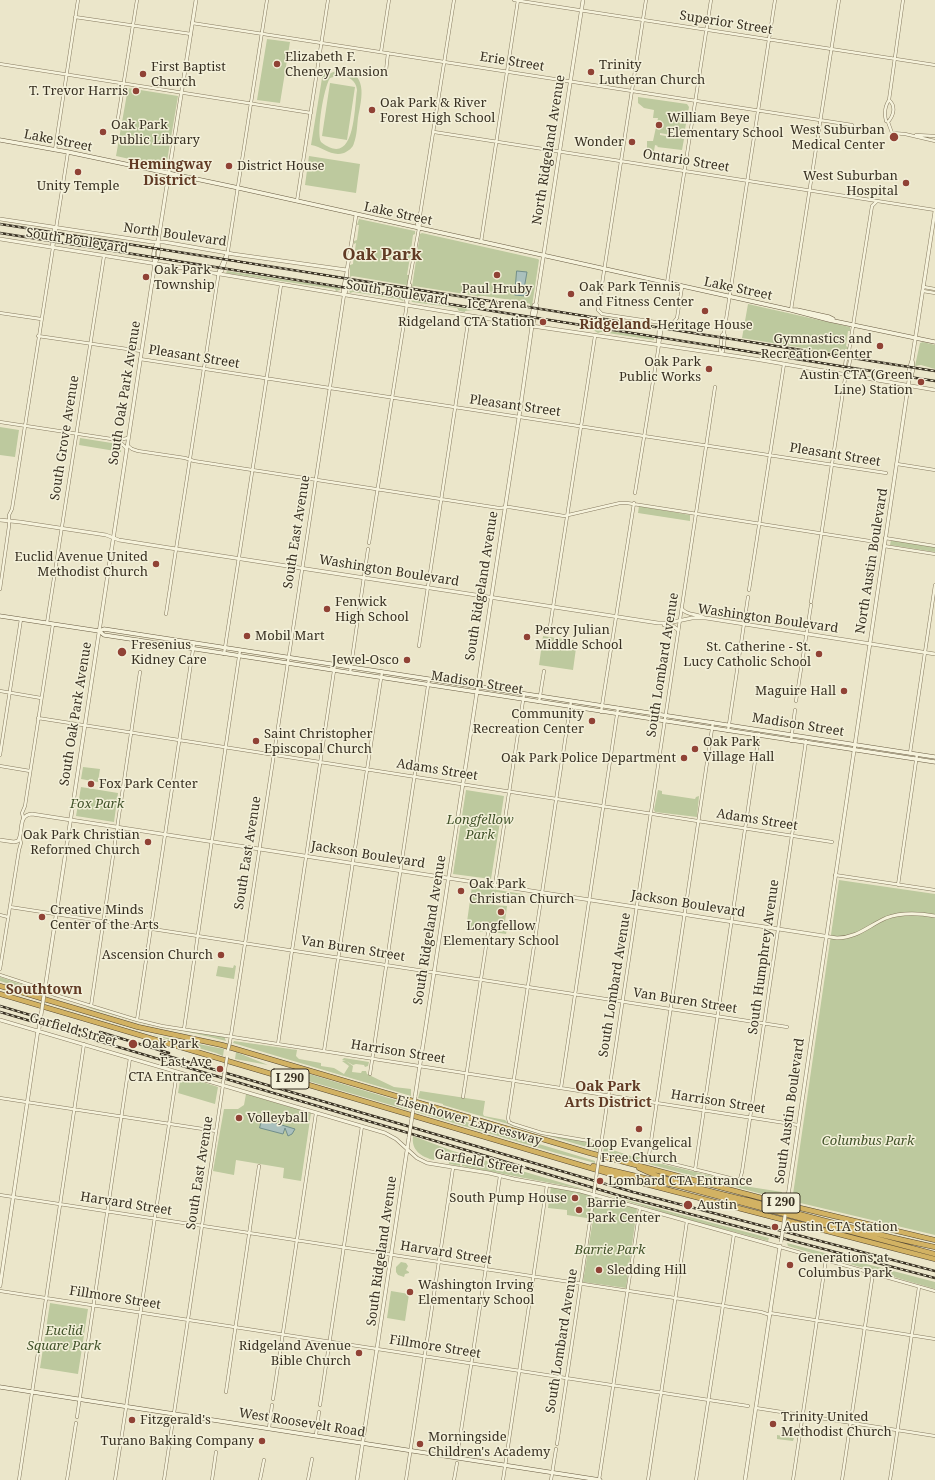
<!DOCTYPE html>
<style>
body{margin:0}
canvas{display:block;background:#ebe6ca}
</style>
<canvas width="935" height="1480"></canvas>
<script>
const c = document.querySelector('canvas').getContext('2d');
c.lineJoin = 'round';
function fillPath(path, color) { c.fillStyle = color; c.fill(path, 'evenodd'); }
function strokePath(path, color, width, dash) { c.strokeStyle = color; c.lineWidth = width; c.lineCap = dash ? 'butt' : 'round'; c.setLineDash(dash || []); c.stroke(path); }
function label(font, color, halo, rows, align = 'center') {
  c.font = font + ' "Noto Serif",serif'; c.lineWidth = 3; c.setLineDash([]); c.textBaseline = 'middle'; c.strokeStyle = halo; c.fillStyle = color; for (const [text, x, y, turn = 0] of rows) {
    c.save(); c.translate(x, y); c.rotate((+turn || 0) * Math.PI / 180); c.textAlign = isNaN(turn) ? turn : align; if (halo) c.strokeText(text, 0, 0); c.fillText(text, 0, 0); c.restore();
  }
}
fillPath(new Path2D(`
 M267,39L290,42L280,103L257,100Z
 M338,70C369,71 362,97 358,118C357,126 357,135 354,143C353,148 348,151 344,153C331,157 323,147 311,145L323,72L331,73ZM340,75C349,77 356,80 357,90C354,110 355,169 321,142C316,133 324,87 330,78Z
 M330,83L355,87L347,140L322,136Z
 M128,88L178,96L166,167L116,156Z
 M638,97L687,104L689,107L684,135L682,137L660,133V135L684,139L682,150L657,147L658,146L655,145L654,151L647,149V141H653L658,118H653L654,110L644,108L638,103Z
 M309,156L360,164L356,193L305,185Z
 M359,219L415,231V234L413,235L411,250H413L412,256L410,257L407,275H409L407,286L406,285L352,276L350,277V265L353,264L354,253L352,254L353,251L355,250L356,243L354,244V241L357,240L359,225H357Z
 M422,233L538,259L539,260L532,306H530V304L525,302L484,296H479L477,297V296L414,286L412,287L420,234Z
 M227,271L340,288V290L336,291L335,289L226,273Z
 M349,290L404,299L403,301L398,299L353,292L350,293Z
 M411,300L474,310L465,311V312L459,311L457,308L412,302Z
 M748,304L850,327V331H848L846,346L848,347V349H845V351L847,352L846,355L742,338Z
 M590,328L654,338V340L601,332L598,333Z
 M923,342L935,345V369L921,365L915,366L920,343Z
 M0,427L19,430L15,457L0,455Z
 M80,438L118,444L121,447V452L79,445Z
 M639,506L690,515V521L638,513Z
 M891,540L935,547V552L890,545Z
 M543,636L577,641L573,670L539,665Z
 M83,767L100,769L98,782L81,779Z
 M81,787L118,793L114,822L76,816Z
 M466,790L504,796L491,879L453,874Z
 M658,790L662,791V794L695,799L696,797L699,796L697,817L655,812L654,810Z
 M839,880L935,894V1235L792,1201Z
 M472,886L523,894L521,900L518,899V895L496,892L494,905L507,906L505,922L508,924L506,934L493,932L494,926L488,922L484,925L483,932L466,929Z
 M234,965L236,966L234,979L216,976L218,966L233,968Z
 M0,977L38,990L39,994L0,981Z
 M85,1006L146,1024L224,1036L226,1041C189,1031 151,1026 114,1015C105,1012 93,1010 85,1006Z
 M153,1035L224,1049L223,1056L216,1053Z
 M234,1041L297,1050L296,1056L299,1059L321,1063V1066L334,1068L344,1074L349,1066L342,1061H346L353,1066L352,1072L361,1073L362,1071H366L367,1074L394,1087L411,1089V1096L233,1043Z
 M236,1052L268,1065L235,1059Z
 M344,1058L369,1062L368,1066L365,1067L364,1065L356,1064L353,1065L346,1061L342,1060Z
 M288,1072L306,1073L409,1104L408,1110L305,1080Z
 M181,1075L218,1087L215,1104L178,1093Z
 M420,1091L485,1101L483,1114L484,1116L505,1120L510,1125L533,1132L594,1143L598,1146L597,1150L443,1105V1104L418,1098Z
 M246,1094L311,1113L301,1181L283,1178L284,1168L236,1160L234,1175L213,1171L224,1109H238L244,1105Z
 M417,1107L595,1161V1163L556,1153L416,1112Z
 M413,1136L453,1151L587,1190L462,1166V1164L469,1165V1159L461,1158L460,1166L449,1164V1162L446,1161V1154L435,1152L434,1160C421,1157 411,1150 413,1136Z
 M604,1147L631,1156L646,1158L654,1162L733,1181L744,1186L782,1192L781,1199L603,1152Z
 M551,1186L568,1188L590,1195L592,1198H596L598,1197L637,1209L626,1288L583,1282L593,1219L567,1215V1210L548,1208Z
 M600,1193L769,1238L768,1241L682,1218Z
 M787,1243L935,1282V1289L788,1246Z
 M401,1262L406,1263L408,1266L406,1270L409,1272V1273L405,1274L404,1277L398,1275L396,1272V1267Z
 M391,1291L409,1294L405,1321L387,1318Z
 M50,1303L88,1309L78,1374L40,1368Z
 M777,1435L794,1438L793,1441L777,1439Z`), '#bdc99e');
const water = new Path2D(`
 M517,271L527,272L524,289L527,290L526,296L515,295Z
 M262,1119L295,1129L292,1134L288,1136L285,1128L283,1134L260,1128Z`);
fillPath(water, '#aac0bd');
strokePath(water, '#718e8b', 1);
const minor = new Path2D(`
 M514,0L935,65
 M646,0L598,310L602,314L682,326
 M75,17L191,34
 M192,23L852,125
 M381,52L389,0
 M0,64L311,113
 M380,76L386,71L388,53
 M889,100C896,106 894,115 888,122L886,121C884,113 885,106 889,100L903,0
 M118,118L137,0
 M888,122L892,133L905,134L935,141
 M434,132L935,210
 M916,135L935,136
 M55,150L78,0
 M297,201L328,0
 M418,228L417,223L420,218
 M481,242L518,0
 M52,247L54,229L56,227
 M219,273L222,271L227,257L267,0
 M667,283L711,0
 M924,287L935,289
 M923,291L935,293
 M407,305L406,299L420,223V215L454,0
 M791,310L839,0
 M0,313L41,319
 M672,324L677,318L682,287
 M38,336L141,351
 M658,344L659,326L661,323
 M721,354L720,350L722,335L724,333L775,0
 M721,354L723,351L725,336L724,333
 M140,359L886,473
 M846,372C844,366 846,356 849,351
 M0,422L118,440L128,438
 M118,440L126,448
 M127,445L132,449L138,451L185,458L194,461L499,508L509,507L564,516L620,503H627L876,542
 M897,464L935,470
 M635,493L662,326L661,323
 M885,538L935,546
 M369,543L410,285
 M884,546L935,554
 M0,589L9,526V515L12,509L68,152
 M749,590L784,364
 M811,602L846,372C850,367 851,357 849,351L872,206L876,202
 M166,614L219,271L227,253
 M47,623L104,256
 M549,633L595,336
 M419,646L469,316
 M224,654L281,285
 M350,673L368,549
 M0,691L41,698
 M571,701L508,1118L509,1122L513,1124L542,1133L601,1143
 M796,701L811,605
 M539,702L544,671
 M601,712L634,503
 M38,718L832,842
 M713,722L649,1155V1157L653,1159L734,1179H740L742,1172L806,741
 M728,731L748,597
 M791,741L795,710
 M910,753L935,585
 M0,755L21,619
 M0,766L30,771
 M23,817L22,813L25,806L53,624
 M835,875L935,890
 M495,885L524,694
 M898,885L917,754
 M10,907L787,1027
 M0,915L8,917
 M0,969L19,850L21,843L20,839
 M0,975L40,988L49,993L137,1020L162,1026L798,1125
 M91,1006L140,672
 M137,1020L194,643
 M184,1029L240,650
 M230,1042L344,295
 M278,1044L335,664
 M324,1051L382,672
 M370,1074L429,679
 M561,1088L618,708
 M463,1097L488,933L492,926L490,924H487L486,927L488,933
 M0,1098L216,1131
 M600,1151L715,387
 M695,1170L759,734
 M0,1195L675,1298L761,1312L770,1315
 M780,1247L935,1291
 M0,1291L748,1406
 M770,1313L935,1339
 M226,1392L259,1166
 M273,1399L316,1113
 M320,1405L362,1126
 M756,1408L935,1436
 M77,1417L130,1058
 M269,1428L272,1405
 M316,1435L319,1412
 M557,1444L594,1194
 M457,1457L500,1176
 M19,1480L84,1044
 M67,1480L76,1423
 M115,1480L177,1072
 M164,1480L223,1085
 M212,1480L216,1452
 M260,1480L264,1460
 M308,1480L312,1459
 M406,1480L453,1168
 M454,1480L457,1463
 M503,1480L547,1185
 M551,1480L556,1449
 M599,1480L640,1208
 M648,1480L687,1221
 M696,1480L734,1234
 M793,1480L826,1259
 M842,1480L873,1273
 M890,1480L919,1287`);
const tertiary = new Path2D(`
 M0,219L152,242H164L233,254L347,270
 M0,239L226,275L532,326L755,359L935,390
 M155,263C152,257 154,247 158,242
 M344,295L346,291L347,270L356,215
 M344,295L343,290L347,272
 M533,324L537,306L536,304L583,0
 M909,380C907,375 910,366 912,360
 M0,520L20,522L106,535L119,540L170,548L658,623H668L692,618H706L935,654
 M682,609C686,615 696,614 703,617
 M664,625L673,626L678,630
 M0,840L14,842L18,841C24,832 17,815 32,814L837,938C857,938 868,926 886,918C902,912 918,913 935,916
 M44,995L155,263C159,258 159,248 158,242L196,0
 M0,1020L385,1133L396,1139L417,1158L427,1163L489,1173L514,1179L580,1191L780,1247
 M415,1097L519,417L532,326L531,320L534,305L536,304
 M788,1196L909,380C913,375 914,366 912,360L935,211
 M0,1286L38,1030
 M357,1480L409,1137
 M745,1480L780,1246`);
const secondary = new Path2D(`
 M0,140L68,152L234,187L791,310L829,320L935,342
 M792,310H797L829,317L833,319
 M0,616L99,631L104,635L935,762
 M99,631L104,629L935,757
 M0,1387L600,1480`);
const motorway = new Path2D(`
 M0,986L138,1027L222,1045L590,1153L796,1207L935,1240
 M0,994L638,1182L935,1259
 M593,1166L683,1187L935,1254
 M639,1168C672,1184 711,1191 747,1200C809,1217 872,1234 935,1247`);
strokePath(minor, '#867a60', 3.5);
strokePath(tertiary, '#867a60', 4);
strokePath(secondary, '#685b42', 4.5);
strokePath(motorway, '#554833', 5.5);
strokePath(minor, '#f6f3dc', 2.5);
strokePath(tertiary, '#f6f3dc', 3);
strokePath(secondary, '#f6f3dc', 3.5);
strokePath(motorway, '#d2b263', 4.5);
const rail = new Path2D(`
 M0,224L935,371
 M0,233L935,381
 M0,1006L104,1037
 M0,1012L621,1196L935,1278
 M100,1032L169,1053
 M161,1054L633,1192L935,1271`);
strokePath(rail, '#383022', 2.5);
strokePath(rail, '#f3f0d9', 1, [3]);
const minorBridge = new Path2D(`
 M228,1050L230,1042
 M223,1083L227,1057
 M594,1192L600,1151`);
const tertiaryBridge = new Path2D(`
 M39,1029L44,995
 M409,1137L415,1097
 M786,1208L788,1196
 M781,1242L785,1216`);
strokePath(minorBridge, '#867a60', 3.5, []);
strokePath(tertiaryBridge, '#867a60', 4, []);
strokePath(minorBridge, '#f6f3dc', 2.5);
strokePath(tertiaryBridge, '#f6f3dc', 3);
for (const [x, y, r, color] of [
 [277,64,4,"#904235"],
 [591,72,4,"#904235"],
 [143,74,4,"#904235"],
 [136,91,4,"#904235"],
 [372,110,4,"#904235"],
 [659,125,4,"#904235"],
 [103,132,4,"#904235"],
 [894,137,5,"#904235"],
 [632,142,4,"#904235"],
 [229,166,4,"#904235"],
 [78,172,4,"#904235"],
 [906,183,4,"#904235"],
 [497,275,4,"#904235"],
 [146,277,4,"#904235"],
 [571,294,4,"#904235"],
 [705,311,4,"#904235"],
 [543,322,4,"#904235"],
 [880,346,4,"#904235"],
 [709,369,4,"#904235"],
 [921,382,4,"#904235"],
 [156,564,4,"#904235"],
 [327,609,4,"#904235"],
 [247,636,4,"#904235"],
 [527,637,4,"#904235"],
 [122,652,5,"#904235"],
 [819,654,4,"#904235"],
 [407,660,4,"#904235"],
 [844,691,4,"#904235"],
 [592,721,4,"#904235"],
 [256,741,4,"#904235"],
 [695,749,4,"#904235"],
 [684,758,4,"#904235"],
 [91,784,4,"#904235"],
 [148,842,4,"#904235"],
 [461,891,4,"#904235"],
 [501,912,4,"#904235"],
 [42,917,4,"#904235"],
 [221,955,4,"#904235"],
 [133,1044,5,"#904235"],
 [220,1069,4,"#904235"],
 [239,1118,4,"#904235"],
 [639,1129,4,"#904235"],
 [600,1181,4,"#904235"],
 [575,1198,4,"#904235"],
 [688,1205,5,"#904235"],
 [579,1210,4,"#904235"],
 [775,1227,4,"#904235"],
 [790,1265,4,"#904235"],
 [599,1270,4,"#904235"],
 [410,1292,4,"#904235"],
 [359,1353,4,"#904235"],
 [132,1420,4,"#904235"],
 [773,1424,4,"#904235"],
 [262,1441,4,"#904235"],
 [420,1444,4,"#904235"]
]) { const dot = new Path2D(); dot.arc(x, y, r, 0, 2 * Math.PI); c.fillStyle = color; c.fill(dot); strokePath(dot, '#f3f0d9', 1.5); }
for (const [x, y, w] of [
 [290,1079,38],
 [781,1203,38]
]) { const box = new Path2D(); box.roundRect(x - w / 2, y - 10, w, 20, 3); c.fillStyle = '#f3f0d9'; c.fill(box); strokePath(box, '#383022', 1); }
label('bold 12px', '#383022', null, [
 ["I 290",290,1079],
 ["I 290",781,1203]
]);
label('13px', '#383022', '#f3f0d9', [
 ["Superior Street",726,23,9],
 ["Erie Street",512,62,9],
 ["Lake Street",58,141,11],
 ["North Ridgeland Avenue",549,150,-81],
 ["Ontario Street",686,161,9],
 ["Lake Street",398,214,12],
 ["North Boulevard",175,235,8],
 ["South Boulevard",77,241,9],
 ["Lake Street",738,289,12],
 ["South Boulevard",397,293,9],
 ["Pleasant Street",194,357,9],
 ["South Oak Park Avenue",125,393,-81],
 ["Pleasant Street",515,406,8],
 ["South Grove Avenue",65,438,-81],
 ["Pleasant Street",835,455,9],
 ["South East Avenue",297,532,-81],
 ["North Austin Boulevard",872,561,-81],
 ["Washington Boulevard",389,571,9],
 ["South Ridgeland Avenue",482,586,-81],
 ["Washington Boulevard",768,619,8],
 ["South Lombard Avenue",663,665,-81],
 ["Madison Street",477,683,9],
 ["South Oak Park Avenue",76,714,-81],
 ["Madison Street",798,725,9],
 ["Adams Street",437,770,9],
 ["Adams Street",757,820,9],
 ["South East Avenue",248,853,-81],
 ["Jackson Boulevard",368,855,9],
 ["Jackson Boulevard",688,904,9],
 ["South Ridgeland Avenue",430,930,-81],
 ["Van Buren Street",353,949,9],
 ["South Humphrey Avenue",764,957,-82],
 ["South Lombard Avenue",615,985,-81],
 ["Van Buren Street",685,1001,9],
 ["Garfield Street",73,1030,16],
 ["Harrison Street",398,1052,9],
 ["Harrison Street",718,1102,9],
 ["South Austin Boulevard",790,1111,-82],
 ["Eisenhower Expressway",469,1121,16],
 ["Garfield Street",479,1162,10],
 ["South East Avenue",200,1173,-81],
 ["Harvard Street",126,1204,9],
 ["South Ridgeland Avenue",382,1251,-82],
 ["Harvard Street",446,1253,9],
 ["Fillmore Street",115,1298,9],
 ["South Lombard Avenue",562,1341,-81],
 ["Fillmore Street",435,1347,9],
 ["West Roosevelt Road",302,1423,9]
]);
label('13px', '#383022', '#f3f0d9', [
 ["Elizabeth F.",285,57],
 ["Cheney Mansion",285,72],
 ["Trinity",599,65],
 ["Lutheran Church",599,80],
 ["First Baptist",151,67],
 ["Church",151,82],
 ["T. Trevor Harris",128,91,"right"],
 ["Oak Park & River",380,103],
 ["Forest High School",380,118],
 ["William Beye",667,118],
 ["Elementary School",667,133],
 ["Oak Park",111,125],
 ["Public Library",111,140],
 ["West Suburban",885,130,"right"],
 ["Medical Center",885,145,"right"],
 ["Wonder",624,142,"right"],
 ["District House",237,166],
 ["West Suburban",898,176,"right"],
 ["Hospital",898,191,"right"],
 ["Unity Temple",78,186,"center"],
 ["Oak Park",154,270],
 ["Township",154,285],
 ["Oak Park Tennis",579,287],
 ["and Fitness Center",579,302],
 ["Paul Hruby",497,289,"center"],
 ["Ice Arena",497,304,"center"],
 ["Ridgeland CTA Station",535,322,"right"],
 ["Heritage House",705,325,"center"],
 ["Gymnastics and",872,339,"right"],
 ["Recreation Center",872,354,"right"],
 ["Oak Park",701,362,"right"],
 ["Public Works",701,377,"right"],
 ["Austin CTA (Green",913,375,"right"],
 ["Line) Station",913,390,"right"],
 ["Euclid Avenue United",148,557,"right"],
 ["Methodist Church",148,572,"right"],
 ["Fenwick",335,602],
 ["High School",335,617],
 ["Percy Julian",535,630],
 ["Middle School",535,645],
 ["Mobil Mart",255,636],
 ["Fresenius",131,645],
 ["Kidney Care",131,660],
 ["St. Catherine - St.",811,647,"right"],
 ["Lucy Catholic School",811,662,"right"],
 ["Jewel-Osco",399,660,"right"],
 ["Maguire Hall",836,691,"right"],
 ["Community",584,714,"right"],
 ["Recreation Center",584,729,"right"],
 ["Saint Christopher",264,734],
 ["Episcopal Church",264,749],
 ["Oak Park",703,742],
 ["Village Hall",703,757],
 ["Oak Park Police Department",676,758,"right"],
 ["Fox Park Center",99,784],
 ["Oak Park Christian",140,835,"right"],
 ["Reformed Church",140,850,"right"],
 ["Oak Park",469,884],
 ["Christian Church",469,899],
 ["Creative Minds",50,910],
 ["Center of the Arts",50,925],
 ["Longfellow",501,926,"center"],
 ["Elementary School",501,941,"center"],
 ["Ascension Church",213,955,"right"],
 ["Oak Park",142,1044],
 ["East Ave",212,1062,"right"],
 ["CTA Entrance",212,1077,"right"],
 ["Volleyball",247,1118],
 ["Loop Evangelical",639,1143,"center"],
 ["Free Church",639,1158,"center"],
 ["Lombard CTA Entrance",608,1181],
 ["South Pump House",567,1198,"right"],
 ["Barrie",587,1203],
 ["Park Center",587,1218],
 ["Austin",697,1205],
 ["Austin CTA Station",783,1227],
 ["Generations at",798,1258],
 ["Columbus Park",798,1273],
 ["Sledding Hill",607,1270],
 ["Washington Irving",418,1285],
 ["Elementary School",418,1300],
 ["Ridgeland Avenue",351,1346,"right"],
 ["Bible Church",351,1361,"right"],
 ["Trinity United",781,1417],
 ["Methodist Church",781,1432],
 ["Fitzgerald's",140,1420],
 ["Morningside",428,1437],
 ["Children's Academy",428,1452],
 ["Turano Baking Company",254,1441,"right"]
], 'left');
label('italic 13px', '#42532a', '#f3f0d9', [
 ["Fox Park",97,804],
 ["Longfellow",480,820],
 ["Park",480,835],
 ["Columbus Park",868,1141],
 ["Barrie Park",610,1250],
 ["Euclid",64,1331],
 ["Square Park",64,1346]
]);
label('bold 14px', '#613b25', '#f3f0d9', [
 ["Hemingway",170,165],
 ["District",170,181],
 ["Ridgeland",615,325],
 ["Southtown",44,990],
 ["Oak Park",608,1087],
 ["Arts District",608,1103]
]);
label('bold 17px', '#613b25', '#f3f0d9', [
 ["Oak Park",382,255]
]);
</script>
